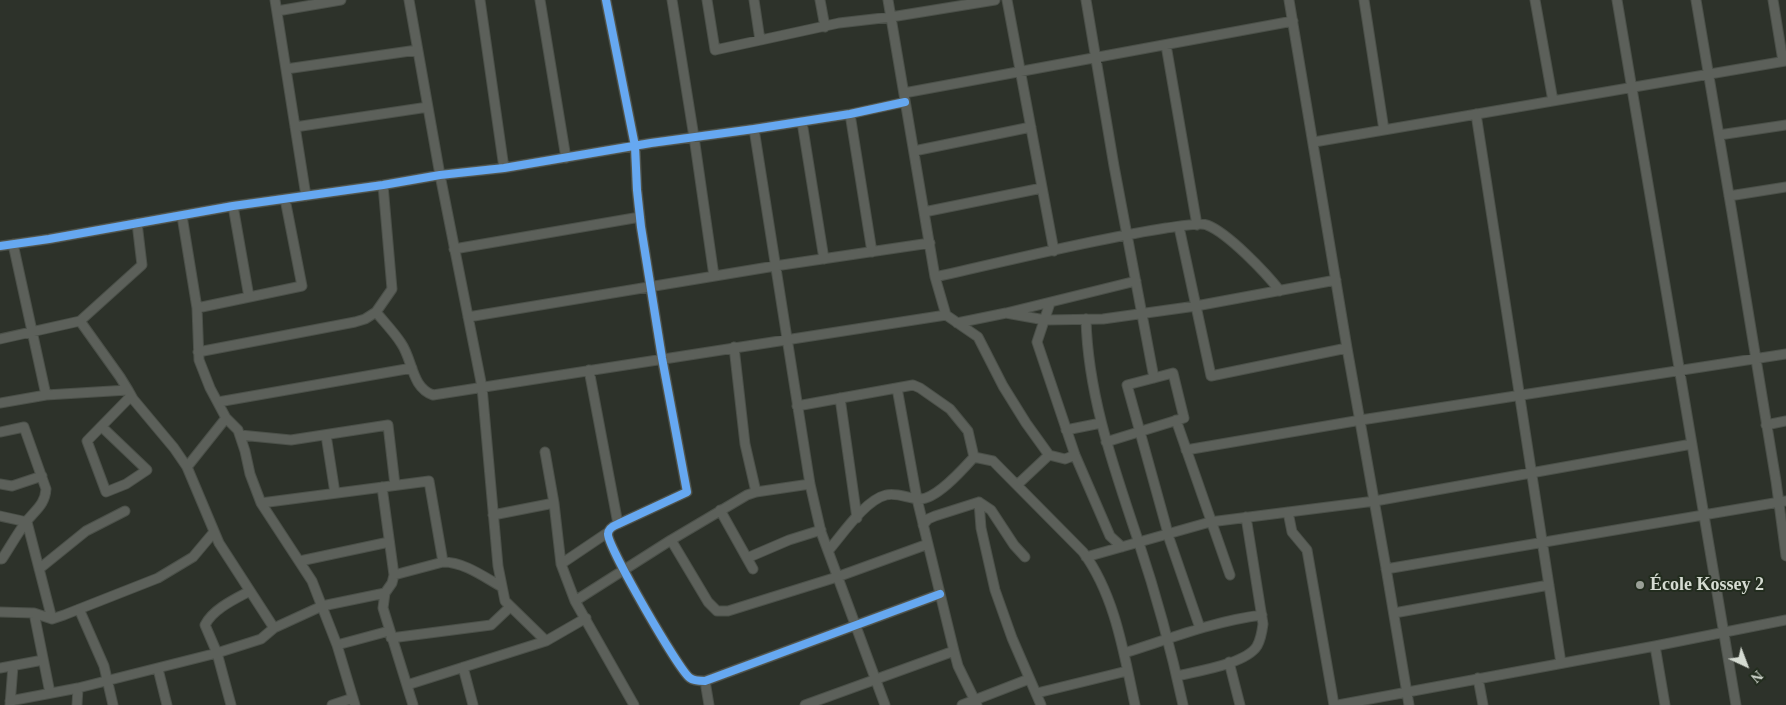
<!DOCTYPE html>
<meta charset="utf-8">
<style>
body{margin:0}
#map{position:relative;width:1786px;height:705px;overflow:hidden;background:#2d322a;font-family:Georgia,serif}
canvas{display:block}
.north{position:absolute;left:1721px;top:640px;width:50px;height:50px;-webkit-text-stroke:4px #222c1e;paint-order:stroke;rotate:137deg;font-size:14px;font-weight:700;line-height:20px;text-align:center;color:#d5dbd2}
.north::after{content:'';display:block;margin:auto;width:18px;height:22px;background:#d5dbd2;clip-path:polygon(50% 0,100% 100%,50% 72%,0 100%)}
</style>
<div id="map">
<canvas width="1786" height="705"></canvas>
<div class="north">N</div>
</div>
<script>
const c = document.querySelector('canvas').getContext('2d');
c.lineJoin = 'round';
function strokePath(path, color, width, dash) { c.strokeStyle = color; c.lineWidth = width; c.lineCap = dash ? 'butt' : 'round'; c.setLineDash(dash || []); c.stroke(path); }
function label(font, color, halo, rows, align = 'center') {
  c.font = font + ' Georgia,serif'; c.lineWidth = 4; c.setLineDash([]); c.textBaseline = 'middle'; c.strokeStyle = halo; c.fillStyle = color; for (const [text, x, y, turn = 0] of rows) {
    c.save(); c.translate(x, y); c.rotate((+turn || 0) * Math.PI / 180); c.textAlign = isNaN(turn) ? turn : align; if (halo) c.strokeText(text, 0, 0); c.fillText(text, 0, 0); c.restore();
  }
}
const street = new Path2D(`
 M275,0L306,196
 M409,0L440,175L482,387L498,566L505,601L546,641
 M480,0L504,168
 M540,0L566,158
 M606,0L635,146L637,190L641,227L662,358L687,492L618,524C613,526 608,529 608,534C607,546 680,672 690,678C694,681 701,681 705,681L940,594
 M672,0L694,137L714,276
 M707,0L715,50L839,23L891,17L995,0
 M754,0L760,40
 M820,0L825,27
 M888,0L935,277L946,315L978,337L1003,386L1026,423L1049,455L1065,459L1075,455
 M1007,0L1054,251
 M1086,0L1114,166L1154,378
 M1289,0L1347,348L1385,562L1409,705
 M1364,0L1384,130
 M1535,0L1553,101
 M1617,0L1736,705
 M1696,0L1732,213L1776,481L1786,556
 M1773,0L1783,61
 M277,11L341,0
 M1166,45L1197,225
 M286,69L417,50
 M904,93L1293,21
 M850,114L872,252
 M1476,114L1561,663
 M802,122L824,259
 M295,127L428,107
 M754,129L810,484L821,532L885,705
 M1719,135L1786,125
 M1314,142L1786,61
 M914,151L1031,127
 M1729,196L1786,187
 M233,206L249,297
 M924,212L1042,188
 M182,216L197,308L199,360L210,388L226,418L238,430L245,451L250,474L261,503L312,581L337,645L355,705
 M1179,227L1211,376L1347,348
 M13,244L46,395
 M0,246L49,239L233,206L383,185L440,175L504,168L651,143L754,129L850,114L905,102
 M454,249L640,217
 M935,277C1012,260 1089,240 1166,228C1175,227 1200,222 1207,225C1228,233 1266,273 1280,291
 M1050,303L1037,342L1075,455L1110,536L1122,547
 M197,308L302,286L285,199
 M376,312C384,322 394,332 401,343C413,360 411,387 433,395L946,315
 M1006,313L1045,320L1103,319L1196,306L1336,280
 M468,317L775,266L930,243
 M1086,319C1088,396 1114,468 1138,540C1156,594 1171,649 1183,705
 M80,321L120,377L128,390
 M957,323L1006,313L1136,281
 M0,339L80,321L142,265L137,223
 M734,347L745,444L756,492
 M198,352L355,322L365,319L376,312L392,289L383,185
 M589,370L618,524
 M897,388L917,499L954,651L958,666L977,705
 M840,398L857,518
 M218,402L412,368
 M0,403L46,395L128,390L133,399L174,448L187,467L219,543L274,628
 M797,406L913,385L920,388L950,409L968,431L974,457L993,461L1083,552C1115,595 1124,654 1135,705
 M1176,420L1230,575
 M1766,425L1786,421
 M102,427L147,470L126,484L106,492L87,441L131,396
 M1066,430L1101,423
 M0,432L24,427L46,489C45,505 35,510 26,522C17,534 10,547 2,559H0
 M240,435L291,440L388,425L395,485
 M326,435L335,493
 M1106,442C1132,434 1158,426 1184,418L1173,373L1127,385L1166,526L1169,538L1200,628
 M1186,450L1361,420L1786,354
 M545,452L554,503L561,564L575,601L634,705
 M187,467L226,418
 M0,484L12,486L42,476
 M1017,485L1049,455
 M382,487L394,575L392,583L385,593L383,608L413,705
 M979,502L981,528L995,590L1012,638L1041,705
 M979,502L991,510L1014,545L1025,557
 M261,503L429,481L443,562
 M720,510L753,569
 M1288,512L1292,532L1307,550L1334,705
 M493,515L554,503
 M0,516L27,522
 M27,522L52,619
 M923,525L928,519L935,516L979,502
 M671,540L708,602L717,611H728L837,577L928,544
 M828,551C842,535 865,500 886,495C897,492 909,499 920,499C937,499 963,469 974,457
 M1086,557L1210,522L1375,501L1692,444
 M747,558L789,540L821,530
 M300,561L389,542
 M561,564L607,533
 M39,569L86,531L125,511
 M1386,569L1786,501
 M394,575L443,562C464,562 484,577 502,587
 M575,601L671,540L747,495L756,492L810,484
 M79,609L104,666L113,705
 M0,612L34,613L52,619L64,615L158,578L193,557L214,532
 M34,613L50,693
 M1394,613L1549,585
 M391,638L491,625L510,607
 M337,645L389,631
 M1655,646L1665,705
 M1124,653C1169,639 1214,621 1262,615
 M1229,662L1240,705
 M463,667L473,705
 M0,668L43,660
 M158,669L167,705
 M1177,676C1197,671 1246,664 1257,646C1261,639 1262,632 1263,624L1246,517
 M1478,678L1483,705
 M705,681L709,705
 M407,685L546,641L586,618
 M1037,693L1127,671
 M10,701L78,688L217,653L261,639L274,628L322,606L385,593
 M10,705L13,666
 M77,705L78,688
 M231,705L217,653L205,625C213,609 235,599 250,591
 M332,705L353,698
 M805,705L954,651
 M962,705L1029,679
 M1338,705L1655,646L1786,620`);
strokePath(street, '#4b5049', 11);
strokePath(street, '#5c605a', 9);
strokePath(new Path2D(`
 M606,0L635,146L637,190L641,227L662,358L687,492L618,524C613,526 608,529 608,534C607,546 680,672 690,678C694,681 701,681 705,681L940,594
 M0,246L49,239L233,206L383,185L440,175L504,168L651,143L754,129L850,114L905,102`), '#66a8f1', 8);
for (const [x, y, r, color] of [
 [1640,585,5,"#9aa097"]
]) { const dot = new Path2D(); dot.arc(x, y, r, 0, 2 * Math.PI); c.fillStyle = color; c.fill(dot); strokePath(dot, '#222c1e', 2); }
label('bold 18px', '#d5dbd2', '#222c1e', [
 ["École Kossey 2",1650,585]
], 'left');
</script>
